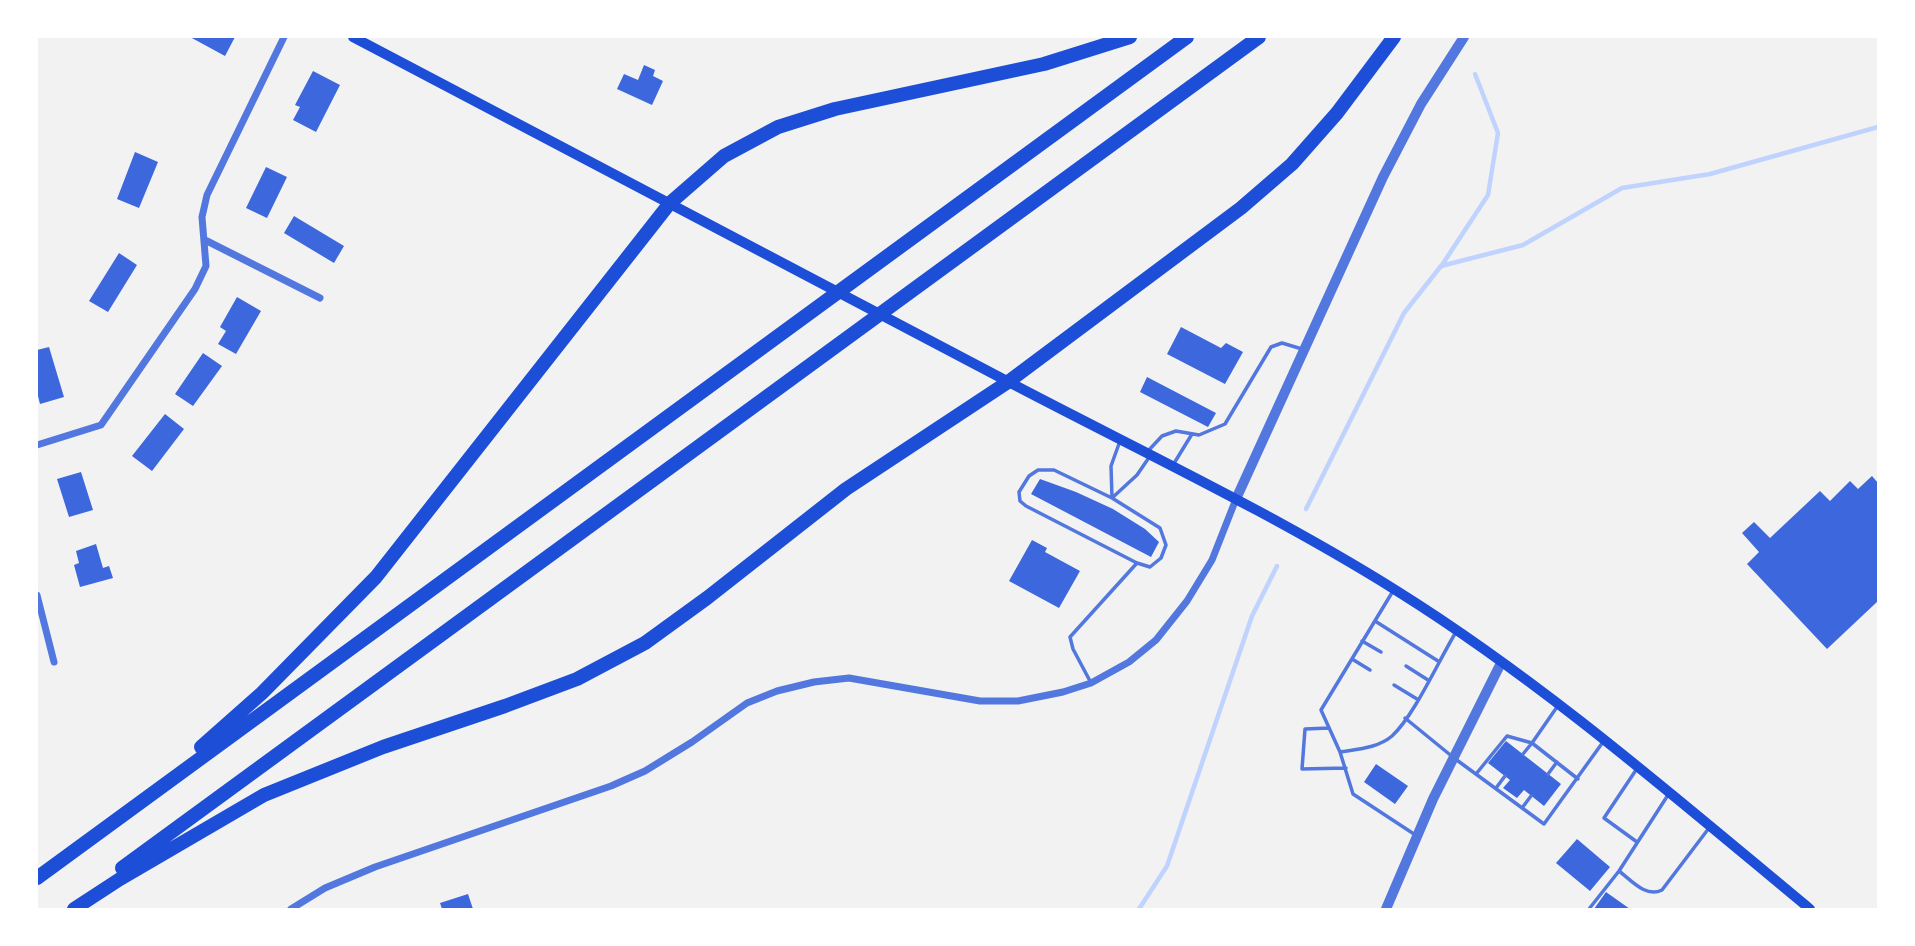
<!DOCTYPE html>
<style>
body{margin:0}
#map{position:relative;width:1915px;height:946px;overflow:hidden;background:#f2f2f2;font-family:Signika,sans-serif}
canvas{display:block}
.frame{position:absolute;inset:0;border:38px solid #fff;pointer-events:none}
</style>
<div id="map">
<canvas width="1915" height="946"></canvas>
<div class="frame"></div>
</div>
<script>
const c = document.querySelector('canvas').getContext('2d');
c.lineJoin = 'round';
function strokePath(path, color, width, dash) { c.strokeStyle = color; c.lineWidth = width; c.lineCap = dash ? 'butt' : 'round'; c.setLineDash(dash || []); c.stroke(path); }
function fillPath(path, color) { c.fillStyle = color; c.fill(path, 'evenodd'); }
strokePath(new Path2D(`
 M1442,265L1488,195L1498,133L1475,74
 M1306,509L1404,313L1441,266L1523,245L1622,188L1710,174L1878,127
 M1139,909L1167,866L1252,616L1277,566`), '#bfd3fe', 4.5);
fillPath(new Path2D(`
 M190,37H235L225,56Z
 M644,65L655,70L653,76L663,81L652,105L617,89L624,74L638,80Z
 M313,71L340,85L316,132L293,120L300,107L295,105Z
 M135,152L158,162L139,208L117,199Z
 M266,167L287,177L267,218L246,208Z
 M294,216L344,246L334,263L284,233Z
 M119,253L137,265L108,312L89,301Z
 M237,297L261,311L236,354L218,344L226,331L220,327Z
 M1181,327L1221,348L1226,343L1243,352L1225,384L1167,354Z
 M49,347L64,397L40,404L37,392V350Z
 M203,353L222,366L193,406L175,394Z
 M1147,377L1216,413L1208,427L1140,392Z
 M165,414L184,429L152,471L132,456Z
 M81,472L93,510L69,517L57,479Z
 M1872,476L1878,483V601L1827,649L1747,564L1759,552L1742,533L1754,522L1770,538L1820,491L1830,501L1850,481L1858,489Z
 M1040,479L1076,492L1113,509L1145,529L1159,542L1151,557L1031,494Z
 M1032,540L1047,548L1045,552L1080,571L1059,608L1009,581Z
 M96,544L103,568L109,566L113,578L80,587L74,565L79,563L76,551Z
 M1506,741L1561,784L1544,806L1524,790L1517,798L1503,788L1510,780L1488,763Z
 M1376,764L1408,786L1395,804L1364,782Z
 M1577,839L1610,867L1590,891L1556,863Z
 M1606,892L1630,909H1594Z
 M468,894L473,909H442L440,903Z`), '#3d67dc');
strokePath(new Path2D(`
 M1120,441L1111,466L1112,498L1137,475L1150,456
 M1148,451L1162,436L1176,431L1199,435L1225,424L1271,347L1282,343L1302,349
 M1173,465L1192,434
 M1038,470H1054L1112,498L1160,528L1166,545L1161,558L1150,567L1137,563L1026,506L1020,501L1019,492L1029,476Z
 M1393,591L1321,710L1340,752C1358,749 1378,748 1392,736C1414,716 1439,660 1456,632
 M1375,621L1438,661
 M1362,641L1381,652
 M1352,659L1370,670
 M1406,666L1428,680
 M1090,681L1073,649L1070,637L1137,563
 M1394,685L1417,699
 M1557,707L1532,743L1578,779
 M1405,718L1454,758L1544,824L1603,742
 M1329,728L1305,729L1302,769L1346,768
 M1340,752L1353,794L1417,836
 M1636,770L1604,818L1637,842
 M1476,774L1507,736L1532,743L1523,754
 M1548,774L1557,762
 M1496,788L1505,776
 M1668,795L1619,871C1632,881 1646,898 1662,890L1709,828
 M1522,808L1531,796
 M1589,909L1619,871`), '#5277de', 3.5);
strokePath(new Path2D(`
 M205,240L320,298
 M37,445L101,425L195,289L206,266L202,217L207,195L284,37
 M37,595L54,662
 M291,909L325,888L375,867L611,786L645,771L692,742L747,703L777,691L814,682L849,678L980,701H1018L1063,692L1091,683L1129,662L1156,640L1187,601L1212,560L1236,499`), '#5277de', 7);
strokePath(new Path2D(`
 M1236,499L1383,177L1421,104L1464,37
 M1386,909L1433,799L1501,663`), '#5277de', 10);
strokePath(new Path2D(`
 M353,37C570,151 787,266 1005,380C1136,449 1271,512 1397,591C1544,683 1677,799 1810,909`), '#1d4ed8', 10);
strokePath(new Path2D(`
 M201,747L262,693L376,577L670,203L724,156L778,127L835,109L1044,64L1130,37
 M122,868L1259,37
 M37,878L1187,37
 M74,909L120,879L264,795L383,747L505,706L577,679L645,643L707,598L846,489L1008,382L1241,208L1292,164L1337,113L1394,37`), '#1d4ed8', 14);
</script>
